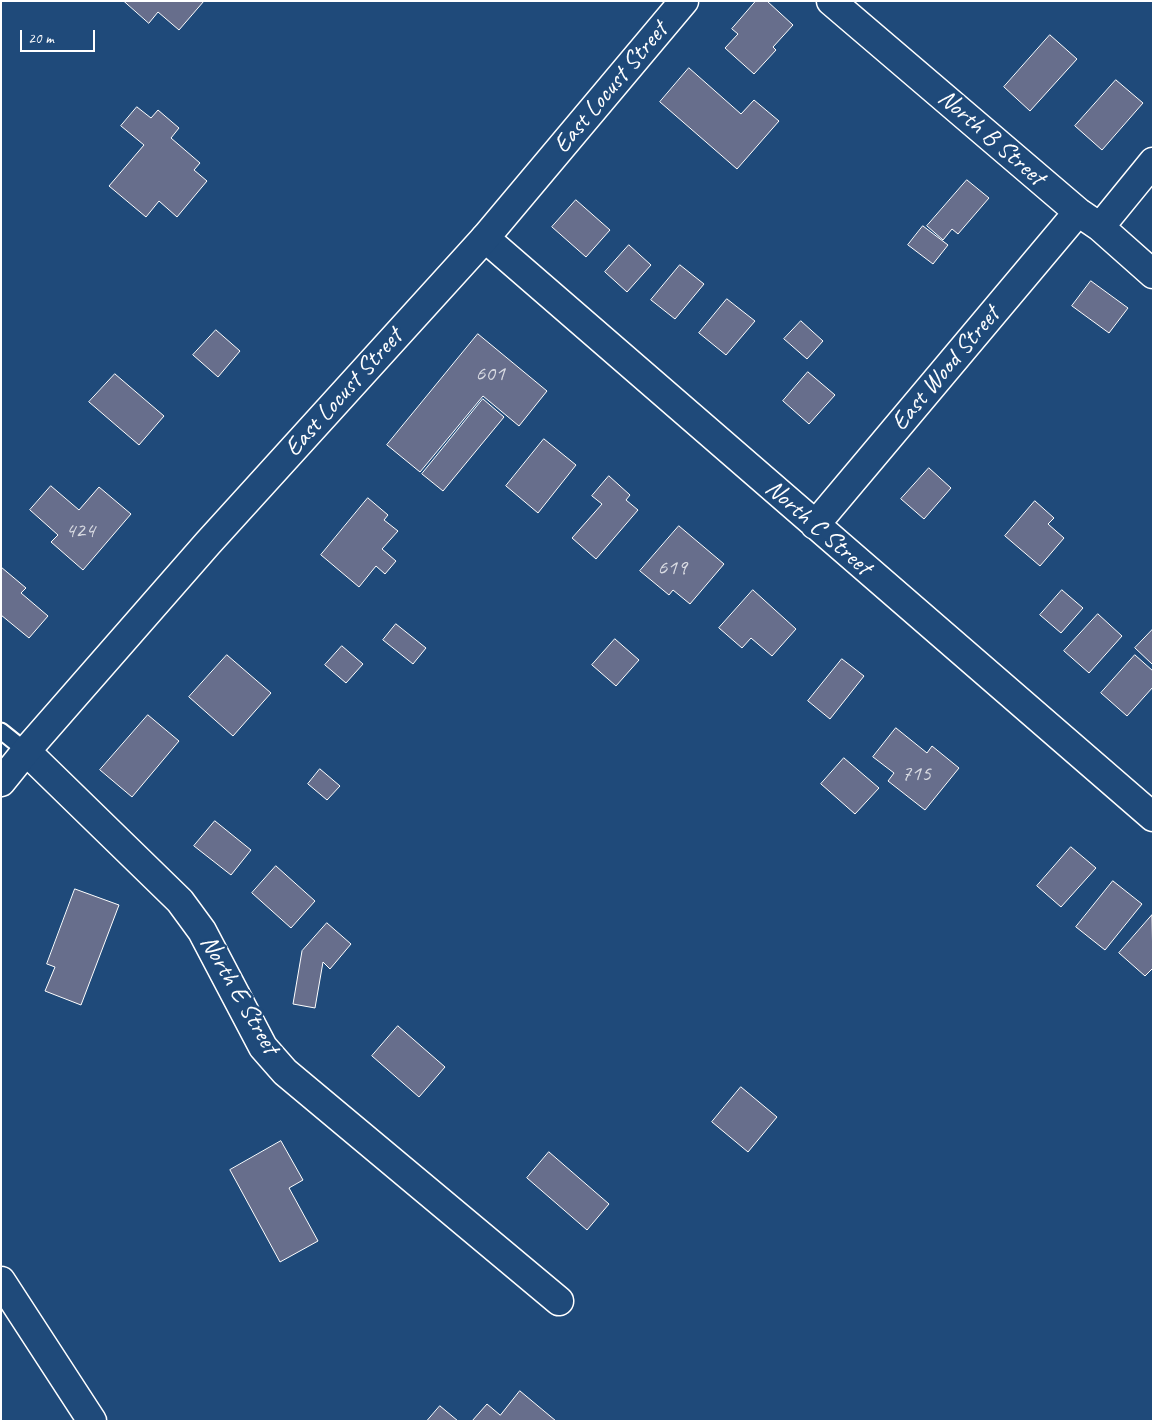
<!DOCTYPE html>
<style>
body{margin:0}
#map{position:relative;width:1154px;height:1422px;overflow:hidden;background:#1f4a7a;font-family:Caveat,sans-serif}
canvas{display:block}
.frame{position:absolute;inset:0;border:2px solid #fff;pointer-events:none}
.scale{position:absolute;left:20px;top:30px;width:75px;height:22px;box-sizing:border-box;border:2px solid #fff;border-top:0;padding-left:6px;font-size:15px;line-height:18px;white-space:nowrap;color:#fff;-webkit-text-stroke:4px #1f4a7a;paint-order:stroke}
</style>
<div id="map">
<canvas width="1154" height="1422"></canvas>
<div class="frame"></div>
<div class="scale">20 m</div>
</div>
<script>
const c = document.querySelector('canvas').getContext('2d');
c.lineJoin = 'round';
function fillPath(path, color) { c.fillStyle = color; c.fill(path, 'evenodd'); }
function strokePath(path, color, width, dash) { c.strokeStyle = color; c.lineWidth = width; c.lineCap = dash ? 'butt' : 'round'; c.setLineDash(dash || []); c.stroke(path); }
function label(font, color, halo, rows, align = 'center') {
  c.font = font + ' Caveat,sans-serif'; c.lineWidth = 5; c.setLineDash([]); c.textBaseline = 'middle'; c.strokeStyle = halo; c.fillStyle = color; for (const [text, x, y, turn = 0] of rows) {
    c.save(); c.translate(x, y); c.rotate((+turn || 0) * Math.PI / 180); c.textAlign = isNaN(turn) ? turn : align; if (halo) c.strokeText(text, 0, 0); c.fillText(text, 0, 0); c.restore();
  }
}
const building = new Path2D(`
 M124,1H204L179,30L158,12L149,23Z
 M756,1H767L793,25L773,47L776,50L754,74L725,48L738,34L732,29Z
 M1050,35L1077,59L1030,111L1004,87Z
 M689,68L741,114L754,100L779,121L737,169L660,102Z
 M1116,80L1143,103L1102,150L1075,126Z
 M137,107L151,118L158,110L179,128L171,138L200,163L194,170L207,181L177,217L159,201L146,217L109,186L144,145L121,126Z
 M967,180L989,198L958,234L952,229L943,240L927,226Z
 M576,200L610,230L586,257L552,227Z
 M923,226L948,245L933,264L908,245Z
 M629,245L651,265L627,292L605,272Z
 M680,265L704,284L675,319L651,300Z
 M1091,281L1128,308L1109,333L1072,306Z
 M727,299L755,321L726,355L699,333Z
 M801,321L823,341L807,359L784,339Z
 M216,330L240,351L218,377L193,355Z
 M478,334L547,391L519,426L483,396L420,472L387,445Z
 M808,372L835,395L809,424L783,401Z
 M115,374L164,416L139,445L89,402Z
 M483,399L504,417L443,491L422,474Z
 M544,439L576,465L538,513L506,486Z
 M929,468L951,488L924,519L901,499Z
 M609,476L630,495L626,500L638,510L596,559L572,538L602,504L592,496Z
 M51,486L79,510L99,487L131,514L83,570L51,542L58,535L30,510Z
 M368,498L388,515L384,520L398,531L382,549L396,561L385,574L376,566L359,587L321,555Z
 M1035,501L1054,518L1048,524L1064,538L1040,566L1005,536Z
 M679,526L724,564L690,604L673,590L669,595L640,571Z
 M1,567L26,588L21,593L48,616L29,638L1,615Z
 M753,590L796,629L772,656L751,638L742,648L719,628Z
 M1062,590L1083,608L1061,633L1040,615Z
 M1098,614L1122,636L1089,673L1064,651Z
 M396,624L426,648L413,664L383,640Z
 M1153,629V663L1152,664L1135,648Z
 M615,639L639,660L616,686L592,665Z
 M342,646L363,664L346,683L325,665Z
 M227,655L271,693L233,736L189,697Z
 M1135,655L1153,671V687L1127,716L1101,693Z
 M842,659L864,676L830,719L808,701Z
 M148,715L179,741L132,797L100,770Z
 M896,728L927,753L932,746L959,768L925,810L888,781L894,773L873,757Z
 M844,758L879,788L855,814L821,784Z
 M320,769L340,786L327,800L308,784Z
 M215,821L251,850L231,875L194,846Z
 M1071,847L1096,868L1061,907L1037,886Z
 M276,866L315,901L291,928L252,893Z
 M1113,881L1142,904L1105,950L1076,927Z
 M75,889L119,905L81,1005L45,991L55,967L47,964Z
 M1152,915L1153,968L1145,976L1119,953Z
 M327,923L351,944L330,969L323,962L315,1008L293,1004L302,951Z
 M398,1026L445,1067L419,1097L372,1056Z
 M741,1087L777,1117L748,1152L712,1122Z
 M281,1141L303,1180L289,1188L318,1241L280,1262L230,1170Z
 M549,1152L609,1204L587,1230L527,1178Z
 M520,1391L556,1421H472L487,1404L500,1415Z
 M440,1406L458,1421H427Z`);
fillPath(building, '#676e8c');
strokePath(building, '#fff', 1);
const lane = new Path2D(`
 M1,731L26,751`);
const street = new Path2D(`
 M831,1L1078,212L1100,227L1153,274
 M1100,227L1153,162
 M485,238L1153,817
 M815,525L1078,212
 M26,751L180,901L202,931L263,1047L285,1072L559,1301`);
const secondary = new Path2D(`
 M1,782L26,751L208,543L485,238L684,1
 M1,1281L92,1421`);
strokePath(lane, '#fff', 19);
strokePath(street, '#fff', 31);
strokePath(secondary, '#fff', 31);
strokePath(lane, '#1f4a7a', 15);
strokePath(street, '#1f4a7a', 28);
strokePath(secondary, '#1f4a7a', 28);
label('22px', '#d9dbe2', null, [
 ["601",490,374],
 ["424",80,531],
 ["619",672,568],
 ["715",916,774]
]);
label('25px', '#fff', '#1f4a7a', [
 ["East Locust Street",611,88,-50],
 ["North B Street",991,138,41],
 ["East Wood Street",946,369,-50],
 ["East Locust Street",344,393,-48],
 ["North C Street",818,528,41],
 ["North E Street",239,995,60]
]);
</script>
